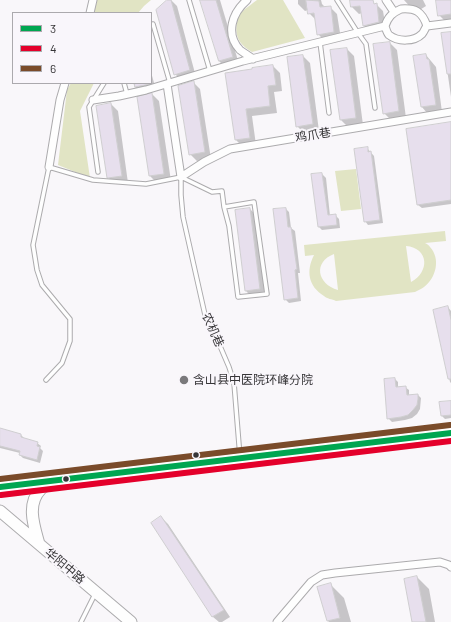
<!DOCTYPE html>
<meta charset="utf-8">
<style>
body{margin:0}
#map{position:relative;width:451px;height:622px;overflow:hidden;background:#f9f7fa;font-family:Barlow,sans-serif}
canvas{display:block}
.legend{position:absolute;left:12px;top:12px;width:140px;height:72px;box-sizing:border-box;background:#f9f6fb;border:1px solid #aba9ad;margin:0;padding:5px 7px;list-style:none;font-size:12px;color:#363537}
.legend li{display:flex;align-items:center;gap:8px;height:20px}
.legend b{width:20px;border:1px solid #aba9ad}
</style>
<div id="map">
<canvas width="451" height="622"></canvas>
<ul class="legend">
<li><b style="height:5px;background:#00a651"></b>3</li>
<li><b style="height:5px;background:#e4002b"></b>4</li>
<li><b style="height:5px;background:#7a4b2a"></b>6</li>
</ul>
</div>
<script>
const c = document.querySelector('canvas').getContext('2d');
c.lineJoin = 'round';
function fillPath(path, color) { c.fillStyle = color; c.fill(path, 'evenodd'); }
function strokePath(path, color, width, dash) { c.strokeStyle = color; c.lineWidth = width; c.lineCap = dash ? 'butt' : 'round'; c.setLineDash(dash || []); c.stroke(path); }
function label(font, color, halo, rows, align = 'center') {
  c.font = font + ' Barlow,"Noto Sans SC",sans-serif'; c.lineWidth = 4; c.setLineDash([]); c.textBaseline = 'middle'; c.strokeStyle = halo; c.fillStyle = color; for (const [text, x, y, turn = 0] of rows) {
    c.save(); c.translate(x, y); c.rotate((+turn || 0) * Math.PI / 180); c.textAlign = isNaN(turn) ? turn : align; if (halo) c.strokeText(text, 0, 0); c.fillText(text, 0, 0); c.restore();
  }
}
fillPath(new Path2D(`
 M97,0H151L144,6L138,13H94Z
 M257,0H283L305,38L252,52C247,49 243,46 240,42C235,35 235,22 240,14C243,10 252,4 257,0Z
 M71,83H94L80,111L90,178L58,165L67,90Z
 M356,169L361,209L341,211L335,171Z
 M445,231L446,241L425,243C427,244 429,245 430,247C441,259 436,278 424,287C422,289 418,290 415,292L336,301C332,299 327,299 324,296C308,286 306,271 314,255L305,256L304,245ZM406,246C429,248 430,272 411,282ZM334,254L338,290C317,284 313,262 334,254Z`), '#e1e4c4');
fillPath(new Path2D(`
 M169,0H171L177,6L196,77L182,81L175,74Z
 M201,0H220L239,64L226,68L219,61Z
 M298,0H321L322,4L325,7H330L337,14L341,39L325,41L318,34L316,20L309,13L308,10L305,11L298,4Z
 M351,0H372L373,5L376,4L383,11L386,29L371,33L364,26L362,13L359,14L352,7Z
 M404,0H423L426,6L418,11L413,10Z
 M437,0H451V21L446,22L439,15Z
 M451,33V97L442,34Z
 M390,43L397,50L406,118L391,120L384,113Z
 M347,49L354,56L363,125L348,127L341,120Z
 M426,55L436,67L442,112L428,114L421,106Z
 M303,56L310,63L319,131L304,133L297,126Z
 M273,66L280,73L282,91L274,92L277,113L252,116L256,145L243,147L236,140L226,74Z
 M151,72L156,90L142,94L135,87L133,83H151Z
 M193,82L200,89L211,159L197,161L190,154Z
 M152,94L159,101L171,181L157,183L150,176Z
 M111,104L118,111L128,183L115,184L108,177Z
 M451,123V204L422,208L418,205L408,129Z
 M367,148L374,156L383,223L368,225L365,221Z
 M322,174L326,178L330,216L335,215L339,219L340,228L322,230L319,227Z
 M250,209L257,216L267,296L253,298L246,291Z
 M286,209L289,212L291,228L295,231L300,273H298L301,301L289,303L285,299Z
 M448,307L451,311V383L450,382L434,310Z
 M395,379L398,382V388L405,387L409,390V396L418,395L421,398L420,409L417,414L412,418L405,420L392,422L388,418Z
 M451,402V418L445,419L442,416Z
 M0,429L21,435L24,438L37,443L41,446L40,448L43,451L40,463L23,458L20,455V453L0,448Z
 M161,517L168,524L230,617L222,622H219L213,617L152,523Z
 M417,577L429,589L435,622H413Z
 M330,584L344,598L351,622H329L328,621L318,587Z`), '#0003');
const building = new Path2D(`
 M167,0H171L190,70L174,75L156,10Z
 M200,0H216L233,57L219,61Z
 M306,0L319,1L320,7L331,6L334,32L317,35L314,13L308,14Z
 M350,0H373L374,4L377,3L379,22L363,26L360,6L351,7Z
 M436,0H451V14L438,16Z
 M451,32V74H447L441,33Z
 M390,42L399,111L383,114L373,44Z
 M347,48L356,118L340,120L330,50Z
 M426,54L427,59H429L436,105L421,107L413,56Z
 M303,55L313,124L296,127L287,57Z
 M273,65L276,85L268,86L270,106L246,109L250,138L235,140L225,73L252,69V68Z
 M194,81L205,152L189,155L178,86Z
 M135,83H150V84L135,87Z
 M152,93L164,174L149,176L137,97Z
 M111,103L122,176L108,178H107L96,106Z
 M451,122V200L417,205L406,129Z
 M368,147V152L371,151L380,220L364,222L354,149Z
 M322,173L328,215L336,214L337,225L318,227L311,174Z
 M250,208L260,289L245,291L235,210Z
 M286,208L288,227H291L297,269L295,270L298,298L284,300L273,209Z
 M448,306L451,320V379H448L433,310Z
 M395,378L396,387L406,386L407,395L418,394V399L417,405L413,410L408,415L401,417L387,419L384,379Z
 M451,401V415L441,416L439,402Z
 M0,428L21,434V437L38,442L37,446L40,447L37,460L19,455L20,451L0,446Z
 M161,516L224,610L212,617L151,523Z
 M417,576L426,622H412L404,579Z
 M331,583L340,618L327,621L317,587Z`);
fillPath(building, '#e7dfed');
strokePath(building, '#cfced0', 1);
const lane = new Path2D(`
 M189,0L210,71
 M337,0L358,33L366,44L375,108
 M153,24L170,83
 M320,42L329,113
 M124,83L127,94
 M98,172L89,107L104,83
 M181,177V195L183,217L205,315L220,346L229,367L234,383L240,457
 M46,380L62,363L70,341V319L42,285L37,270L33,245L49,167L93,180L146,184L181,177L212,192L222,191L224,207L229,226L238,297L267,294L254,202L224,207
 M81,622L95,594`);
const street = new Path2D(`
 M247,0C232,13 225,34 240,50C244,53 249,56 253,59
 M386,0L394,12
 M401,9C415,8 422,11 427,26C425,28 424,32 422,34C414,42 398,42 389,35C387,33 386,29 385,26C388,17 392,13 401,9Z
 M90,13L93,0
 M427,26L451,23
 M167,84L181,177L204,162L230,149L451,112
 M93,100L119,96L146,90L243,61L385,26
 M49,167L60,100L65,83
 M277,622L311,582L322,575L335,573L440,562L449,565L451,567`);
const secondary = new Path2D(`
 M0,487L451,433
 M0,511L131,622
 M39,544C34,526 26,504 41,489C44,486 49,484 52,482`);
strokePath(lane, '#acabad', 5.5);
strokePath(street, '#acabad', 9);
strokePath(secondary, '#acabad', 13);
strokePath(lane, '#fefefe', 3.5);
strokePath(street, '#fefefe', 7);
strokePath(secondary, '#fefefe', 11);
strokePath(new Path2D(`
 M0,487L451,433`), '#00a651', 6);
strokePath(new Path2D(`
 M1,495L451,441`), '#e4002b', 6);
strokePath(new Path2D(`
 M0,479L450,425`), '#7a4b2a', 6);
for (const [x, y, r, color] of [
 [184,380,5,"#7a797b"],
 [196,455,3.5,"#363537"],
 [66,479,3.5,"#363537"]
]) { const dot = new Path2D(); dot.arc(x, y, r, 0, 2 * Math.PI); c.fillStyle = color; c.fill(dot); strokePath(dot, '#f9f6fb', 1.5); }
label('12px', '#363537', '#f9f6fb', [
 ["鸡爪巷",313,135,-9],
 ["农机巷",213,330,66],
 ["华阳中路",65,566,40]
]);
label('12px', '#363537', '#f9f6fb', [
 ["含山县中医院环峰分院",193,380]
], 'left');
</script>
